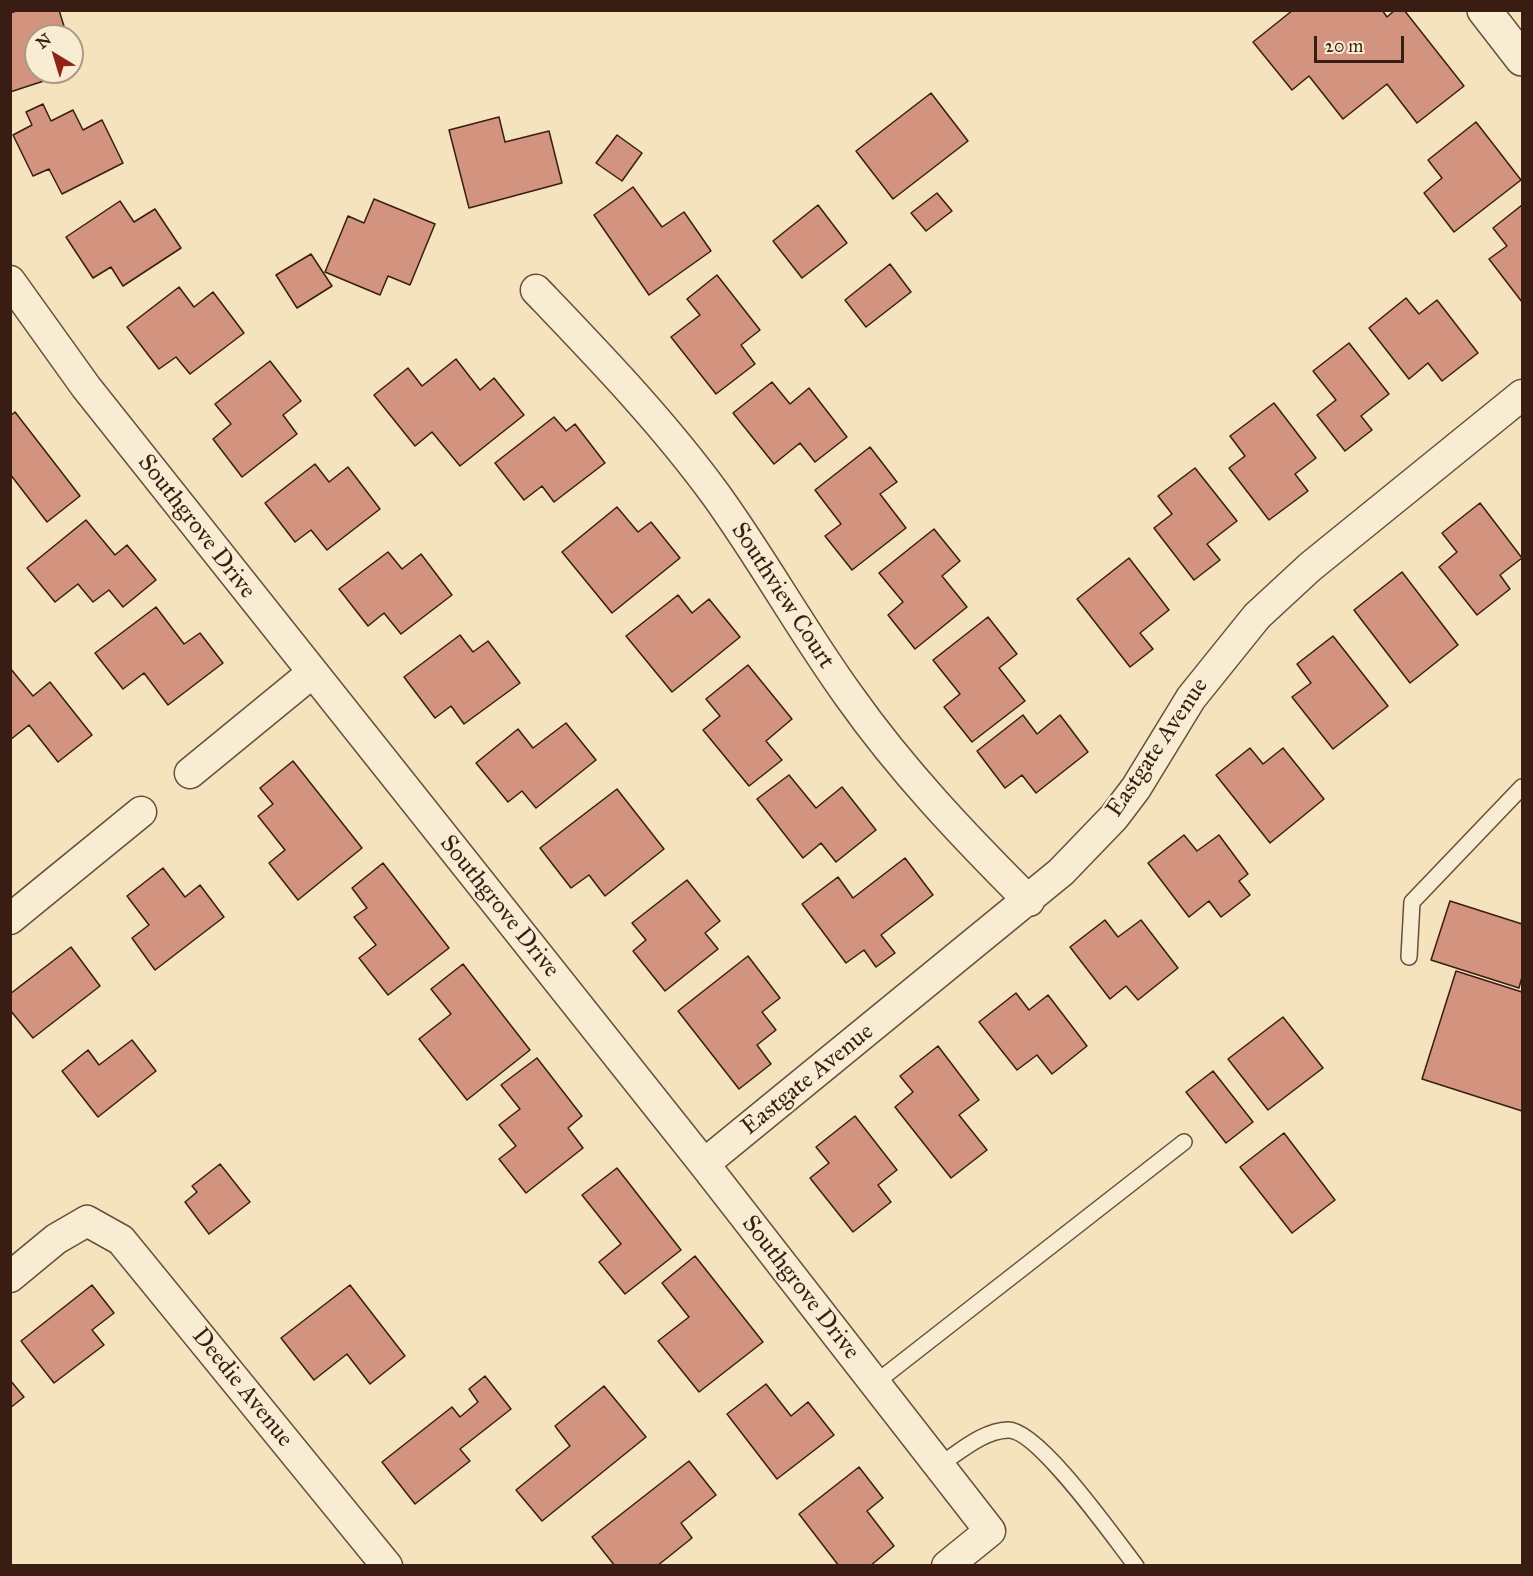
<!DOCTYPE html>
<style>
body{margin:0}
#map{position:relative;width:1533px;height:1576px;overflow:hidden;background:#f4e3bc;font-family:"IM FELL Great Primer",serif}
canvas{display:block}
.frame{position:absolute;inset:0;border:12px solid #391d12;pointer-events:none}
.north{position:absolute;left:24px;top:24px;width:60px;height:60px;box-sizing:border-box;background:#f8edd3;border:2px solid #ac9a86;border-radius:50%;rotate:322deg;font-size:16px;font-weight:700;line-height:24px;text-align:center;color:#391d12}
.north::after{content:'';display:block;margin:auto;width:21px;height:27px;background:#8f2418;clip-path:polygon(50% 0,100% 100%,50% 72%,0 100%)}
.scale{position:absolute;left:1314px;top:36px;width:90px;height:27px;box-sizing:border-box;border:3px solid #391d12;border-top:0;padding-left:8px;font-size:18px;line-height:21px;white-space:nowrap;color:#391d12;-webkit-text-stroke:4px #f8edd3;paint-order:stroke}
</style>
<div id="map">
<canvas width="1533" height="1576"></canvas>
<div class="frame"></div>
<div class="north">N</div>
<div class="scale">20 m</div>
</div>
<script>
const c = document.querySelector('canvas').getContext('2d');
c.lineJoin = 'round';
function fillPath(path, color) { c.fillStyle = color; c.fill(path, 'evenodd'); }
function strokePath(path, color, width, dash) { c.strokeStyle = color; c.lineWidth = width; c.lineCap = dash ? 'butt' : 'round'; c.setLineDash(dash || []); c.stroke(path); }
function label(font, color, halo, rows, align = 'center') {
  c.font = font + ' "IM FELL Great Primer",serif'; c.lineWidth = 5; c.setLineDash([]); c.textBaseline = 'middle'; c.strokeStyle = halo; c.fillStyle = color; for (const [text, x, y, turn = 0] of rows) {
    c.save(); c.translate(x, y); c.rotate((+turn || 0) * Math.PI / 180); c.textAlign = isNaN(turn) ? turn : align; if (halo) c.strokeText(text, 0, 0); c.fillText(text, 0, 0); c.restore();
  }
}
const building = new Path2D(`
 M20,10H59L67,36H36V72H51L53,78L10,92V13Z
 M1293,10H1382L1387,17L1395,10H1404L1464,86L1417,123L1387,84L1343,119L1309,76L1292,90L1253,42Z
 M931,93L968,141L893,199L856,151Z
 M43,104L51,121L73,110L83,130L102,120L123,163L62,194L49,169L33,176L13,135L32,125L26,112Z
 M499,117L505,142L549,131L562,183L469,208L449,130Z
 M1476,122L1521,180L1454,232L1424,193L1442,178L1428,160Z
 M617,135L642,153L622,181L596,163Z
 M633,187L662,227L684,212L711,251L649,295L594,215Z
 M937,193L952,211L926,231L911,213Z
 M374,199L435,224L410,285L388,276L380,295L325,272L348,216L364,223Z
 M120,201L134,222L155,209L181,248L123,286L111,267L93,278L66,237Z
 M818,205L847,243L802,278L773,241Z
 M1522,205V302L1489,259L1507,246L1493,228Z
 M311,254L332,286L297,308L276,275Z
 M890,264L911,292L866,327L845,300Z
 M717,275L760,330L741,345L755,364L716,394L671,337L700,315L687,299Z
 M179,287L194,307L213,292L244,333L190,374L176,357L159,369L127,327Z
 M1406,298L1419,314L1437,300L1478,353L1442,381L1428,363L1409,379L1369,328Z
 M1349,343L1389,394L1361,416L1372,430L1345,451L1317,415L1336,400L1313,371Z
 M456,359L480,390L494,378L524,415L460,466L432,432L415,446L374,395L408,368L422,386Z
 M270,361L301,401L283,415L297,434L242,477L213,439L231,424L215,404Z
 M772,382L790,404L809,388L847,437L815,462L800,443L774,464L733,413Z
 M1274,403L1316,458L1295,474L1308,491L1269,520L1229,468L1245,456L1230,436Z
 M15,412L80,496L47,522L10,474V416Z
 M554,417L566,431L575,424L605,463L554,502L542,486L524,500L495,463Z
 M870,447L897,482L880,494L906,528L852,570L825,536L841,524L815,490Z
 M315,464L329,482L348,467L380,509L327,550L311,530L295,542L265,503Z
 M1195,468L1237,521L1207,544L1220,560L1194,580L1154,528L1172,514L1158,496Z
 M1480,503L1522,558L1500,575L1510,589L1477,615L1439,567L1457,552L1442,533Z
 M617,507L638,532L651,522L680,558L612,613L562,552Z
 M86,520L115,555L127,545L156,580L123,607L109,590L93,602L78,584L55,602L27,568Z
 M934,529L960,561L942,576L967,607L915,649L888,615L903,602L879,573Z
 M388,552L402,569L421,554L452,595L401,634L384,613L368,626L339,589Z
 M1129,558L1169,610L1140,633L1153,649L1130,667L1077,599Z
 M1402,572L1458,645L1410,683L1354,610Z
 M678,595L692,613L709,599L740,637L672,692L626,636Z
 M156,607L184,644L200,633L223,663L168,705L144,673L123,689L95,653Z
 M988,617L1017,654L999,668L1025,701L972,742L944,707L960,694L933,660Z
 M460,635L473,652L488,641L520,683L464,724L451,706L435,718L404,677Z
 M1333,636L1388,706L1333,749L1292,697L1311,683L1297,664Z
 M748,665L792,719L766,741L782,760L749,786L703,730L720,716L706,699Z
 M10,668L33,696L50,682L92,735L58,762L29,725L10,740Z
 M1023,715L1037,734L1060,715L1088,752L1036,793L1022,775L1005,788L977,751Z
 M566,723L596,760L536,808L522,791L508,802L476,763L518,729L533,748Z
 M1250,748L1263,764L1283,748L1324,799L1270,843L1216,775Z
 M293,761L362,848L298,900L269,863L285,850L258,816L273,804L260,788Z
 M789,775L816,808L842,787L876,830L836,862L821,843L803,858L757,799Z
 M617,789L664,849L605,896L589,875L571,888L540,848Z
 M1184,835L1197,851L1219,835L1248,874L1239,881L1250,895L1221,917L1209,901L1189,917L1148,863Z
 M905,858L933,895L881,935L895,953L876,967L864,950L846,963L802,904L838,877L853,898Z
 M383,863L449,948L388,995L359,958L376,945L354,917L367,908L352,888Z
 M163,868L185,897L200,885L224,917L155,970L132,938L149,925L127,896Z
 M687,880L720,921L705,933L718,949L665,991L633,951L646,940L632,923Z
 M1450,901L1522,924V977L1519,988L1431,960Z
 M1105,920L1118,937L1141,920L1178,968L1138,1000L1126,986L1110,999L1070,947Z
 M71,947L100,986L33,1038L10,1010V994Z
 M748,956L780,998L762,1012L776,1030L757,1045L771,1064L739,1089L678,1011Z
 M463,964L530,1050L467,1100L419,1039L451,1014L431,989Z
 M1456,971L1522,992V1111L1422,1079Z
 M1016,993L1029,1010L1048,995L1087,1046L1052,1074L1037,1055L1017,1070L979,1022Z
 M1283,1017L1323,1068L1268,1110L1228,1059Z
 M132,1040L156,1071L98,1117L62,1071L88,1050L99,1065Z
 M938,1046L979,1100L959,1115L987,1150L951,1178L895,1107L913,1092L900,1076Z
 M537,1058L582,1116L568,1128L583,1148L526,1193L499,1159L516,1146L499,1125L520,1109L501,1085Z
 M1213,1071L1253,1122L1226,1143L1186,1092Z
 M855,1116L897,1170L878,1185L891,1202L853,1232L810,1178L829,1163L816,1147Z
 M1284,1133L1335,1200L1292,1233L1240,1167Z
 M220,1164L250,1202L209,1234L185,1202L197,1192L192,1186Z
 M617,1168L681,1250L625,1294L599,1262L621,1244L582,1195Z
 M695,1256L763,1342L699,1392L658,1341L689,1317L662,1283Z
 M92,1285L114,1313L92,1330L104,1345L54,1383L21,1341Z
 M350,1285L405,1356L370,1384L347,1354L314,1380L281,1338Z
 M485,1376L511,1409L460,1449L470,1461L415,1504L382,1462L452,1407L460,1417L478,1402L469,1389Z
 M10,1380L24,1397L10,1408Z
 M766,1384L791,1416L808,1402L834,1435L777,1479L727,1414Z
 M604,1386L646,1437L542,1521L516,1490L570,1446L555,1426Z
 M689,1461L716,1495L681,1523L692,1538L657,1566H615L592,1537Z
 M859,1467L883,1498L867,1511L894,1546L870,1566H839L799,1514Z`);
fillPath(building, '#d2937f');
strokePath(building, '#391d12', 1.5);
const service = new Path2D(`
 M1409,957L1412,902L1522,787
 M874,1384L1184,1142
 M939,1465C960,1452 982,1431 1008,1430C1038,1429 1115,1539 1136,1566`);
const minor = new Path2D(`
 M10,281L86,387L704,1164L990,1531L947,1566
 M536,290C599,356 662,421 716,495C763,560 802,631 849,696C902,771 964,836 1029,901
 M190,773L312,673
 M10,919L141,812
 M704,1164L1061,872L1114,817L1136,788L1191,698L1257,616L1310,567L1522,395
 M10,1277L56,1239L87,1221L121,1240L387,1566`);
const tertiary = new Path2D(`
 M1484,10L1522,59`);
strokePath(service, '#684e3c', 18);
strokePath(minor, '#684e3c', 33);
strokePath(tertiary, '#684e3c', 36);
strokePath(service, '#f8edd3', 15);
strokePath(minor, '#f8edd3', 30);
strokePath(tertiary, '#f8edd3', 33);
label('24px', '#391d12', '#f8edd3', [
 ["Southgrove Drive",196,527,52],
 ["Southview Court",782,596,57],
 ["Eastgate Avenue",1158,748,-56],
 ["Southgrove Drive",499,907,51],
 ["Eastgate Avenue",808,1080,-39],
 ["Southgrove Drive",800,1288,52],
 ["Deedie Avenue",242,1388,51]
]);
</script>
